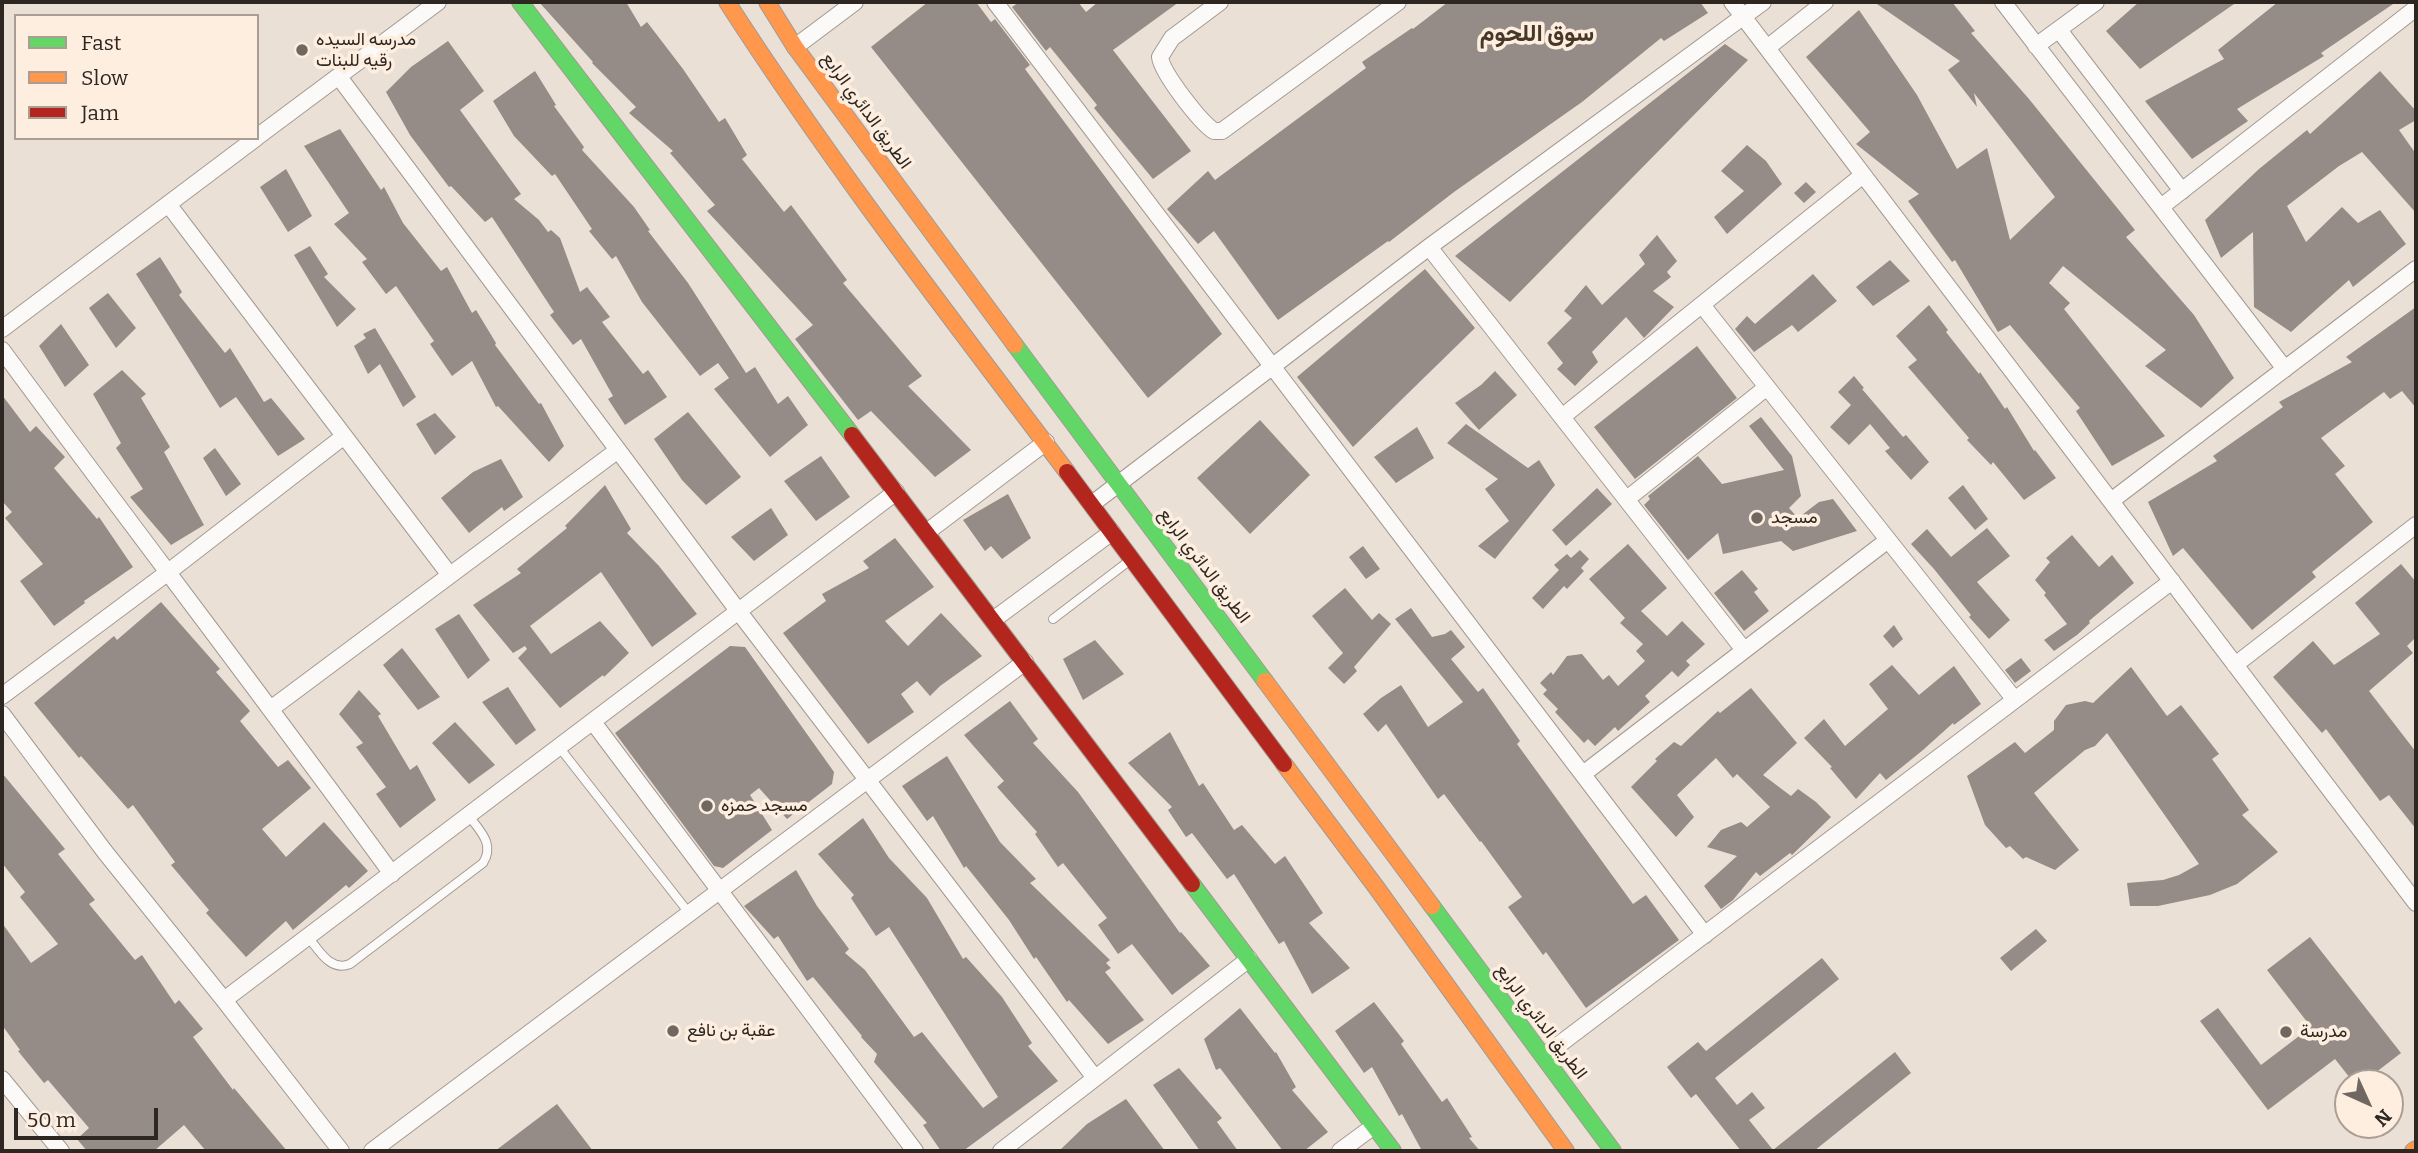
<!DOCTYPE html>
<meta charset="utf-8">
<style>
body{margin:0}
#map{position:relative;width:2418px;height:1153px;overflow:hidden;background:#ebe0d6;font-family:Bitter,serif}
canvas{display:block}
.frame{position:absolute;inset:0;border:4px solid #2e2721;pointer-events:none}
.legend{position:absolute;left:14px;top:14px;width:245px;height:126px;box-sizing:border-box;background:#fdeee0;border:2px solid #aa9e94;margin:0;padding:9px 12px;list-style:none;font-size:21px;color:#2e2721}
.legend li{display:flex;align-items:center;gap:14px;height:35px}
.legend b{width:35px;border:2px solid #aa9e94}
.north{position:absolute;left:2334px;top:1069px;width:70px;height:70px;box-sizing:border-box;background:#fdeee0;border:2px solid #aa9e94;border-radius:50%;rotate:135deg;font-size:19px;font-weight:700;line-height:28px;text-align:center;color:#2e2721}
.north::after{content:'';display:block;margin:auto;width:24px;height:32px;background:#706860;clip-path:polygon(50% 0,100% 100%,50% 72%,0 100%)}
.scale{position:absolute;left:14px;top:1108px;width:144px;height:32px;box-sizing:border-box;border:4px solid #2e2721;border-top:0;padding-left:9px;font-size:21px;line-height:24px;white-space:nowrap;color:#2e2721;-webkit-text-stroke:5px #fdeee0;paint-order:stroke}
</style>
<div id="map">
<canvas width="2418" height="1153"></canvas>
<div class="frame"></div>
<ul class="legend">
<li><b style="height:9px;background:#63d668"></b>Fast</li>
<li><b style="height:9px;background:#ff974d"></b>Slow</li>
<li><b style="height:9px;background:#b3261e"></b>Jam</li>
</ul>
<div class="north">N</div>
<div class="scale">50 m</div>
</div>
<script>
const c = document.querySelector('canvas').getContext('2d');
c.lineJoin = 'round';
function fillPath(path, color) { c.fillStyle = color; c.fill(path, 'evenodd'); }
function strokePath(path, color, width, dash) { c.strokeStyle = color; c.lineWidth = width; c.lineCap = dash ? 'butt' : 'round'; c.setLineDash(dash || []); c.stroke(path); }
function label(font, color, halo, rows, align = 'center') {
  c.font = font + ' Bitter,Vazirmatn,serif'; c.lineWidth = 7; c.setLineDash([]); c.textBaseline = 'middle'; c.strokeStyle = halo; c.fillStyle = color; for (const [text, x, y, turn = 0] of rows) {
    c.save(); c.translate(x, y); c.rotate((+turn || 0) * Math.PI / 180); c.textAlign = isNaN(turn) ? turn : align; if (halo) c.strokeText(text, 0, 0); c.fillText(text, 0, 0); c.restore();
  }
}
fillPath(new Path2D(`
 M539,2H626L641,27L647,22L683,69L719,122L725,118L747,155L742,159L784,212L791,205L847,280L843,283L922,376L908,386L971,450L935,477L871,411L858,420L795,339L813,325L707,211L715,205L670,153L673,151L629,113L636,107L592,63L593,62Z
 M928,2H976L991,22L995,19L1030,65L1025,69L1222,334L1148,398L871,47Z
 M1019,2H1078L1086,12L1098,2H1179L1113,50L1191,151L1153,179L1094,108L1097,105L1050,47L1046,51L1012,7Z
 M1448,2H1700L1708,13L1664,41L1661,38L1582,102L1454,192L1389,242L1388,241L1278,320L1214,231L1198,244L1167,209L1208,171L1215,180L1366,68L1362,62L1412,28L1413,29Z
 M1874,2H1952L1975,31L1971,33L2029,99L2135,230L2126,237L2194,315L2234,378L2201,408L2145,366L2166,350L2063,266L2049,283L2070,303L2064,309L2165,436L2112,466L2076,411L2080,408L2010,325L1998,332L1955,260L1952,262L1908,201L1919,194L1856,144L1870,132L1806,57L1859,10L1917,95L1957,169L1987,148L2010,240L2055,197L1974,93L1977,107L1948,70L1960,61Z
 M2139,2H2237L2140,69L2106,31Z
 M2278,2H2396L2321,53L2324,56L2237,109L2248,121L2192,159L2145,101L2224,59L2218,50Z
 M448,41L484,91L460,110L521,194L514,199L539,220L548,232L551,230L560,238L580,292L587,287L610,317L602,322L643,374L648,370L667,397L625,425L608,399L613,396L581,339L573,345L550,315L554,312L492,217L485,222L451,186L449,187L410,135L386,92L411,67Z
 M1725,44L1748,60L1510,302L1455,256Z
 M535,71L556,105L554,106L584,147L582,150L634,207L650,230L648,231L688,283L746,373L755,367L778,404L788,396L808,425L770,457L714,389L729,378L718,363L700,376L642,302L616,256L612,259L589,231L592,229L555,174L552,176L514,136L493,101Z
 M2380,71L2416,111V120L2399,130L2416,154V213L2362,152L2339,166L2287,206L2306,242L2342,207L2358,223L2380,210L2406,244L2353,287L2349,280L2291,332L2254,307L2253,232L2221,258L2205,220L2259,169L2307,130L2310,134Z
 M340,129L381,190L384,187L403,223L441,271L447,267L472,313L476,310L496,343L495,345L539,404L541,403L564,446L549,462L498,406L496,407L472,361L452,376L430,344L434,341L396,286L386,294L362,262L367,259L334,224L349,213L304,146Z
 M1747,145L1766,161L1782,184L1727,234L1714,217L1744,191L1721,171Z
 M286,169L312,216L288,232L260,187Z
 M1806,182L1816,192L1804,203L1794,193Z
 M1657,235L1677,261L1667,272L1671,277L1653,291L1674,307L1644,338L1626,317L1592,352L1598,362L1575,386L1557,369L1563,363L1547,343L1572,318L1564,311L1586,285L1602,305L1645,264L1639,255Z
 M310,246L328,274L324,277L356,309L337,327L294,255Z
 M160,257L182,292L179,295L225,353L230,348L264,402L271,398L305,439L278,456L236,397L220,408L136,274Z
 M1890,260L1910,281L1873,306L1856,287Z
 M1425,269L1475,328L1353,447L1297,377Z
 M1813,274L1837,301L1798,332L1792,325L1754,352L1735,329L1747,316L1755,324Z
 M108,293L136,328L116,348L89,308Z
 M1929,305L1948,330L1946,332L1979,374L1980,372L2005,409L2007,407L2034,451L2035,450L2056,478L2024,500L1993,462L1991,465L1967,440L1969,438L1908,367L1917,360L1896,336Z
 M2416,307V408L2402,391L2390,399L2384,392L2321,438L2345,466L2335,474L2373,522L2312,572L2316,577L2252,630L2183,548L2173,556L2148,502L2217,461L2213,456L2283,407L2279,402L2352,362L2346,357Z
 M61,324L89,365L65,387L39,346Z
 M375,328L416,397L403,407L380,364L368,374L354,346L366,338L363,334Z
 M1697,346L1737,398L1635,479L1594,427Z
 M122,370L146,394L141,398L170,447L164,452L204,525L171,545L130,497L143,489L116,448L121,443L93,394Z
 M1495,371L1517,395L1479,430L1455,403L1481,385Z
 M1854,376L1864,388L1862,389L1903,437L1906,435L1929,462L1911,480L1885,451L1890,448L1870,424L1849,445L1830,427L1851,405L1838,392Z
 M2,395L30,432L36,426L65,457L54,468L97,519L99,517L133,567L84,601L85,603L54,626L20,581L43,564L5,518L12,512L2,501Z
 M688,412L741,477L706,505L682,480L654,439Z
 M435,413L456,437L435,455L416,424Z
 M1761,417L1792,456L1801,496L1789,508L1798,518L1819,502L1833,499L1857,531L1793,551L1781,541L1723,554L1718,533L1688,560L1644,505L1650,499L1648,496L1698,456L1722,484L1784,470L1749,426Z
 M1260,420L1310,475L1250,534L1197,478Z
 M1466,424L1528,468L1539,460L1555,485L1495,559L1478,546L1509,521L1485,489L1498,479L1447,443Z
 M1417,427L1434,458L1396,483L1374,457Z
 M215,448L241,484L226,496L203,458Z
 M821,456L850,497L816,521L784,481Z
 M501,459L523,497L504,511L502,507L469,533L441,498L473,472Z
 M605,485L631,529L627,533L659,566L697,614L652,647L601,572L530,626L551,654L600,621L629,653L604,677L603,675L560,708L518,658L527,649L525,646L513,653L473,605L521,573L517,569L567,528L565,526Z
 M1963,485L1988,519L1975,530L1948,498Z
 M1597,488L1612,504L1566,546L1552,530Z
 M1008,494L1031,538L1002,559L991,546L985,551L963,520Z
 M771,508L788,535L754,561L731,537Z
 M1987,528L2010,556L1977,582L2010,620L1989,639L1969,617L1971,615L1934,569L1911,544L1927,529L1951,557Z
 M2072,535L2099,567L2112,555L2134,583L2089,621L2090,623L2077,635L2054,651L2044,640L2067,624L2044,595L2046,593L2035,580L2050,562L2046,558Z
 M895,538L934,587L885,621L908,646L941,613L982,656L940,686L930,696L917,681L901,694L914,712L868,744L783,633L826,601L822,594L869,568L863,561Z
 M1628,544L1667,588L1641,611L1667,636L1682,621L1705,644L1686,661L1690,665L1678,677L1672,671L1645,696L1650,702L1618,731L1615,727L1595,746L1588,739L1584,743L1555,712L1558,709L1543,694L1547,690L1540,683L1551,672L1553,675L1567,656L1582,654L1603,680L1609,675L1618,686L1645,661L1636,651L1643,644L1620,623L1625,618L1589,579Z
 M1363,546L1380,569L1366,579L1349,557Z
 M1580,550L1589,559L1581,568L1584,571L1567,589L1564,586L1543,609L1532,598L1559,570L1554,565L1567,554L1571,558Z
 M2401,564L2416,582V637L2407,646L2413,653L2369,691L2416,752V829L2389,795L2380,801L2326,729L2322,733L2273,677L2313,641L2334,665L2380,634L2355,603Z
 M1742,570L1758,589L1754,592L1769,611L1744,631L1714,593Z
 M1345,588L1372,620L1379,613L1391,624L1354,667L1357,671L1344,684L1328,668L1343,653L1312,616Z
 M161,602L220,669L216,672L250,711L240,721L278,767L288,760L311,788L262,829L286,857L324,822L368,871L349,888L346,885L293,930L286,921L246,957L206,913L209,910L171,865L175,862L133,805L128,809L81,756L79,758L34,703L114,636L117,640Z
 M1411,608L1432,637L1445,634L1451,630L1465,647L1451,659L1478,692L1483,688L1520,741L1517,744L1633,904L1646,895L1679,940L1586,1008L1546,952L1543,955L1508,907L1522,897L1481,841L1480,842L1444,794L1438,799L1386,724L1378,732L1363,714L1381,698L1401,685L1428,727L1463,702L1395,619Z
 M459,614L490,660L468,679L435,629Z
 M1894,625L1903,639L1893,648L1883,636Z
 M1095,640L1124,674L1083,700L1063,659Z
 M730,646L745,647L834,772L832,784L787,819L759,788L750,795L772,830L723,868L714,866L615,733Z
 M402,648L440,697L418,710L383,665Z
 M2021,658L2031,671L2015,683L2005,670Z
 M1892,665L1919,695L1954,666L1981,704L1954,725L1953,723L1923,750L1886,780L1880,773L1856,799L1830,768L1832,767L1804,738L1824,719L1845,746L1888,709L1869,684Z
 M2131,667L2167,716L2181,705L2219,754L2212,759L2249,810L2242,815L2278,852L2237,884L2210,895L2158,906H2130L2127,883L2163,880L2179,875L2199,864L2107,733L2095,746L2085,750L2034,793L2079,850L2055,870L2026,857L2023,859L2010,846L2006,848L1985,825L1967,776L2015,742L2025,753L2054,730V721L2066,705L2085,701L2093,703Z
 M508,687L536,730L516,745L482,702Z
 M1751,688L1797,743L1763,775L1791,796L1798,789L1816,802L1831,817L1792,855L1790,853L1760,876L1756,872L1733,900L1721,909L1704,886L1737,856L1707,847L1721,830L1741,822L1747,827L1770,807L1737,774L1733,778L1716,758L1677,795L1694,817L1676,837L1631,787L1657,761L1655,759L1674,742L1681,746L1718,711L1720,713Z
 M359,690L381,714L378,716L410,770L417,765L436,800L400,828L376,794L386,787L356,747L363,743L339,714Z
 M1010,701L1038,739L1033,743L1078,792L1180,933L1181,932L1210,966L1172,995L1132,944L1118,954L1098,925L1107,918L1063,863L1058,867L1035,834L1037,832L997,787L1004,781L964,735Z
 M455,722L495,765L469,784L432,743Z
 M1170,732L1199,786L1203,783L1234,830L1242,825L1275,864L1285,856L1323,913L1309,923L1350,968L1312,994L1284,941L1279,944L1234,874L1227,879L1192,833L1186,837L1168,810L1172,807L1128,763Z
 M947,756L1000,842L1036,879L1030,883L1110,960L1106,963L1111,968L1105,972L1144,1020L1108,1044L1069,1000L1067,1002L1036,957L1034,959L1009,920L966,866L964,868L933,816L927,821L902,786Z
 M2,773L65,849L58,854L95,900L89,904L135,960L142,955L175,1004L179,1000L203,1029L193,1037L233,1090L234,1088L287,1151H206L184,1125L154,1151H87L77,1139L89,1128L48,1080L44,1083L18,1051L20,1050L2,1025V923L31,963L58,944L20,897L25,892L2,863Z
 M863,818L889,858L927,898L963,959L966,957L1002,997L1032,1043L1028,1046L1058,1081L963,1151H941L923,1125L927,1123L874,1062L877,1054L861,1037L862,1036L813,977L807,981L778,936L774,939L744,906L796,870L817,906L849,949L845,953L865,970L914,1037L922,1032L983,1108L998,1097L889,927L876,936L851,898L854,895L818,854Z
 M2036,929L2047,941L2011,971L2000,958Z
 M2310,937L2401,1053L2362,1083H2354L2335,1059L2268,1110L2200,1021L2218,1008L2261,1065L2311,1027L2267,970Z
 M1822,958L1839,979L1715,1078L1737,1105L1752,1092L1765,1108L1749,1120L1773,1150L1895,1052L1911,1073L1814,1151H1741L1696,1094L1691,1098L1667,1067L1698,1042L1706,1051Z
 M1374,1002L1404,1041L1401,1044L1442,1102L1447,1098L1472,1137L1469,1138L1480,1151H1422L1402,1114L1399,1116L1372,1067L1364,1073L1335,1031Z
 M1240,1008L1275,1053L1276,1052L1296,1087L1292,1090L1328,1132L1304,1151H1283L1220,1068L1216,1070L1204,1039Z
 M1179,1068L1222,1118L1217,1122L1238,1151H1200L1153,1085Z
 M1126,1099L1165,1151H1059L1087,1124Z
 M557,1104L593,1151H495Z`), '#958b87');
const lane = new Path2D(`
 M1053,619L1129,561
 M559,747L689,913
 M308,937C319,950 330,972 350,964L483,863C495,844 480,831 469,816`);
const street = new Path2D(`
 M995,2L1705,935
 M1220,2L1172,38L1160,57C1162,73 1200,122 1214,131H1222L1398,2
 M1732,2L2416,903
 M2003,2L2285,369
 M2059,30L2182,191
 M2036,46L2096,2
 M795,47L855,2
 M1767,48L1825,2
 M339,77L739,612L1095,1078
 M257,137L438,2
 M168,204L449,574
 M2161,207L2416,8
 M1429,247L1744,650
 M1702,305L2015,700
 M2,329L256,138
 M2,350C131,525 264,698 392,874
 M1562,417L1863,175
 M1627,499L1767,387
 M2111,501L2416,269
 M1092,504L1429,247L1763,2
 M927,532L1046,442
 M993,620L1112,532
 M2235,665L2416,525
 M2,696L167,573L343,437
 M272,708L618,450
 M2,714L105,852L224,1000L341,1151
 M593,722L915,1151
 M1583,774L1888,540
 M224,1000L896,492
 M1544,1056L2172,581
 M2,1079L61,1151
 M372,1151L1025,662
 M1001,1151L1249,959
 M1340,1151L1374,1126`);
const fast = new Path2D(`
 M520,2L852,435
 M1015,345L1265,681
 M1192,884L1393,1151
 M1432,906L1613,1151`);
const slow = new Path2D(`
 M727,2C832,165 951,318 1067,472
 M767,2L795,47L1015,345
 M1265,681L1432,906
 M1284,764L1376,887L1566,1151
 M2413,1151L2416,1149`);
const jam = new Path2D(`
 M852,435L1192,884
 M1067,472L1284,764`);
strokePath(lane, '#a29a92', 10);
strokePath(street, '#a29a92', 18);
strokePath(fast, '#a29a92', 18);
strokePath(slow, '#a29a92', 18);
strokePath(jam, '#a29a92', 18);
strokePath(lane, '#fcfaf9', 8);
strokePath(street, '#fcfaf9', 16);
strokePath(fast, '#63d668', 16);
strokePath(slow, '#ff974d', 16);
strokePath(jam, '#b3261e', 16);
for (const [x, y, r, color] of [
 [302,50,7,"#706860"],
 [1757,518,7,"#706860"],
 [707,806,7,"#706860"],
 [673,1031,7,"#706860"],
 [2286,1032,7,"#706860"]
]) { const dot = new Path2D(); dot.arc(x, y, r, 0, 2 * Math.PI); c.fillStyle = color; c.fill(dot); strokePath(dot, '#fdeee0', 2.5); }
label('18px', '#2e2721', '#fdeee0', [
 ["مدرسه السيده",316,40],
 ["رقيه للبنات",316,61],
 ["مسجد",1771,518],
 ["مسجد حمزه",721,806],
 ["عقبة بن نافع",687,1031],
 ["مدرسة",2300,1032]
], 'left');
label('18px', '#2e2721', '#fdeee0', [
 ["الطريق الدائري الرابع",866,111,54],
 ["الطريق الدائري الرابع",1204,566,53],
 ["الطريق الدائري الرابع",1541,1022,53]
]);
label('bold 24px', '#463729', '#fdeee0', [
 ["سوق اللحوم",1537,34]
]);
</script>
